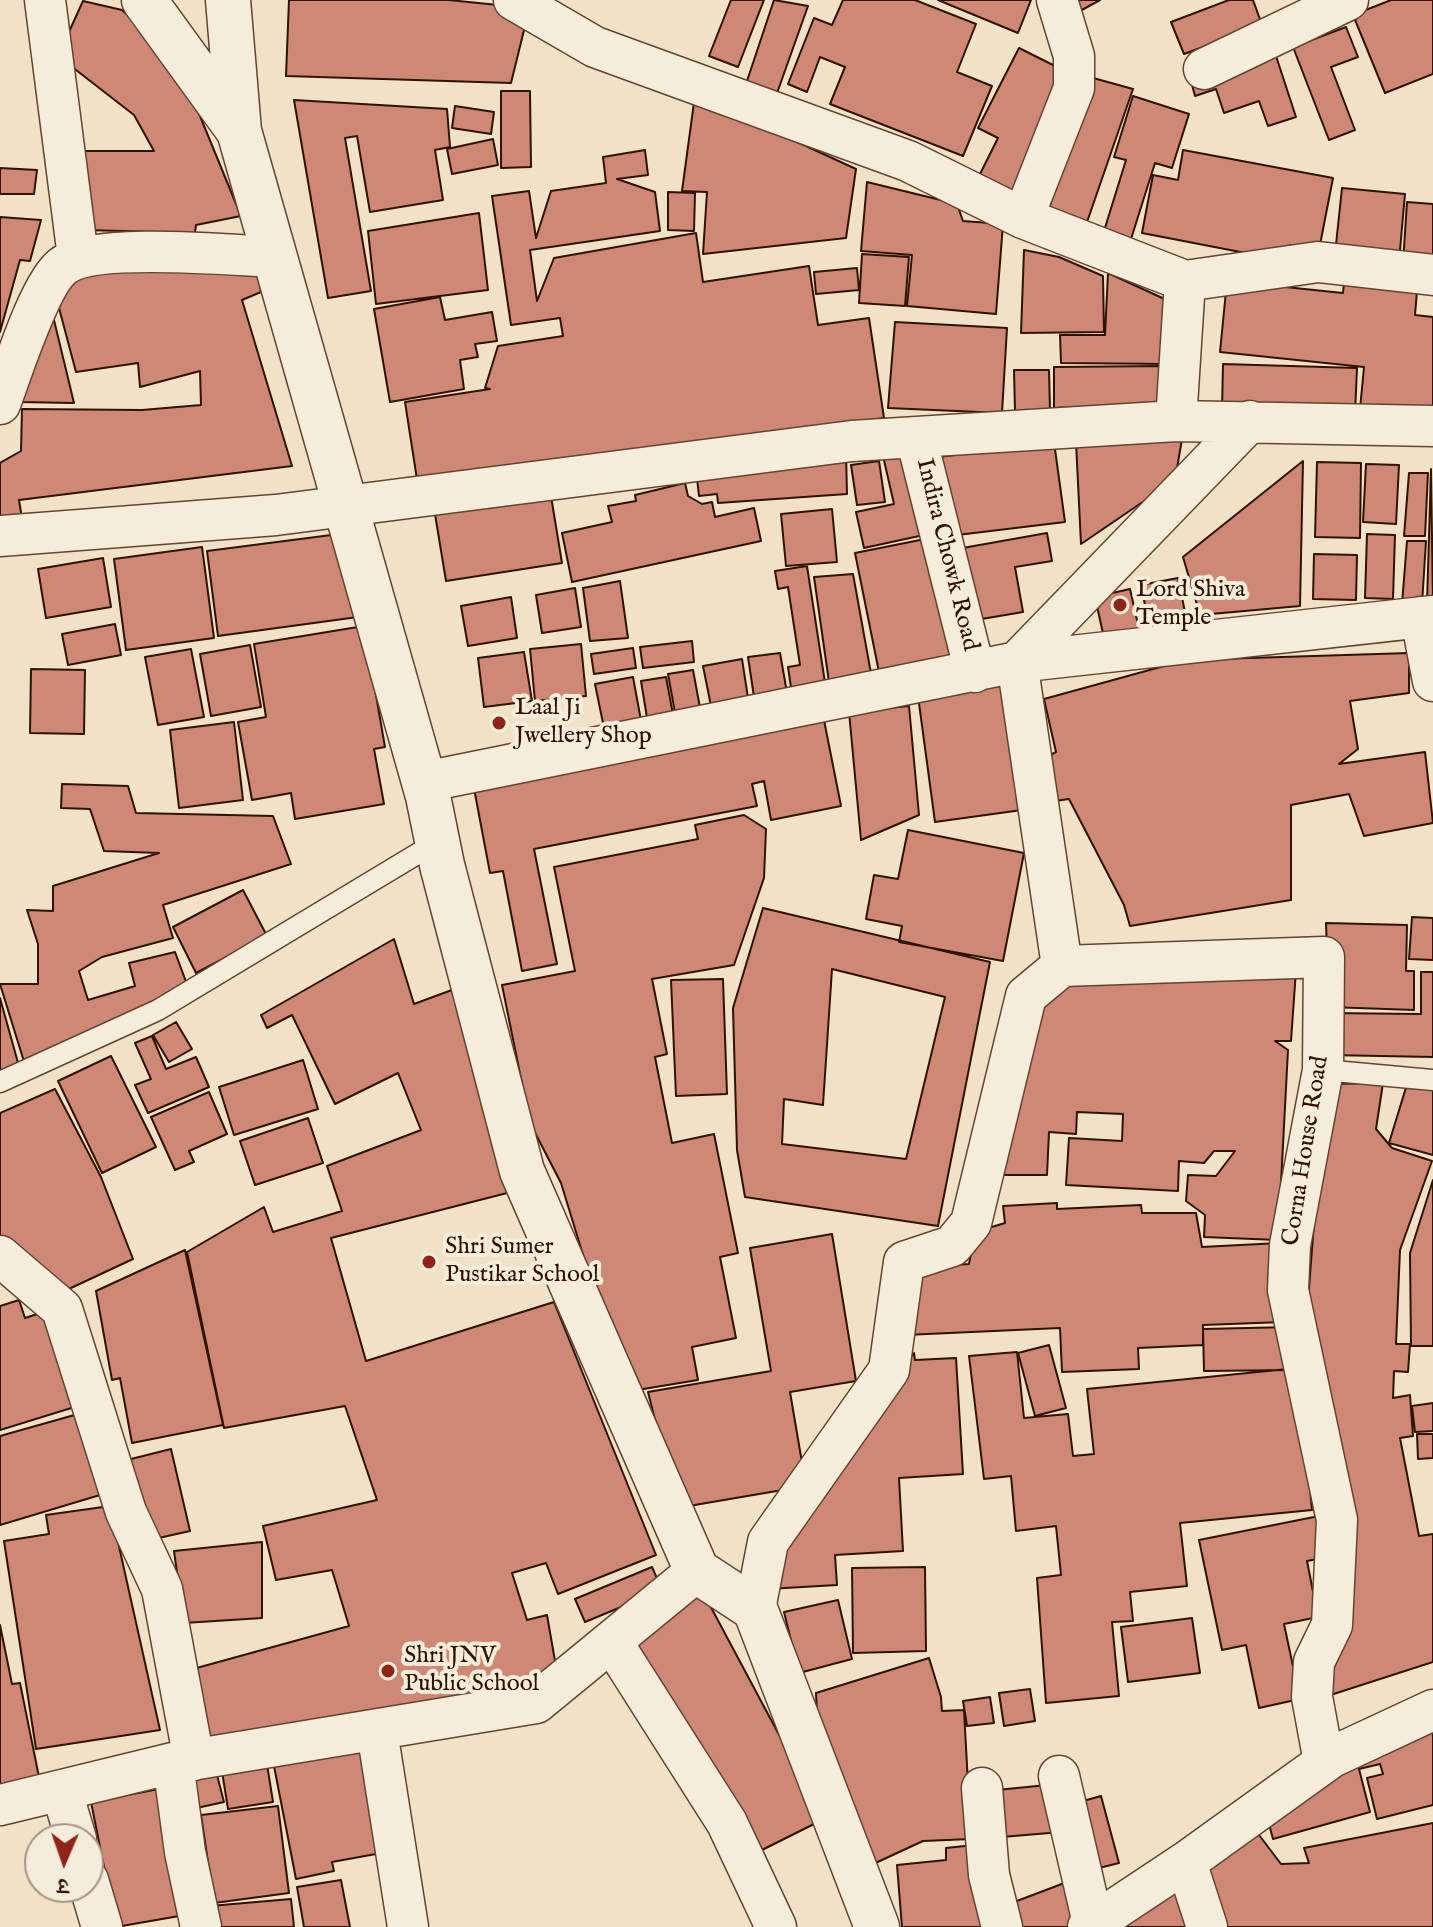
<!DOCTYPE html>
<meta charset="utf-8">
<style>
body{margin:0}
#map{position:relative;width:1433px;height:1927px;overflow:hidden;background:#f0e2c6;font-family:"IM FELL English","Noto Serif Devanagari",serif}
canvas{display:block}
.north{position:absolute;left:24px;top:1823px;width:80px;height:80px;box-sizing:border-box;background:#f5ecda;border:2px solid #a69583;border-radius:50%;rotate:182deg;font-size:22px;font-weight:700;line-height:32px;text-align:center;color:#301200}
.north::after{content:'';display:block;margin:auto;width:28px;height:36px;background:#8f2418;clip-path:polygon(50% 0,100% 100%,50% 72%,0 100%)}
</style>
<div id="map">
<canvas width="1433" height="1927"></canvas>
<div class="north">उ</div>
</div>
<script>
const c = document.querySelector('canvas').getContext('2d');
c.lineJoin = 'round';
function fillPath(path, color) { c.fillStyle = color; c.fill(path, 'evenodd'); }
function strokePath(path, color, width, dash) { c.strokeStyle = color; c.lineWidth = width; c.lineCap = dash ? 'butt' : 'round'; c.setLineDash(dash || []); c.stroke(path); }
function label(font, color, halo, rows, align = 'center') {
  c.font = font + ' "IM FELL English",serif'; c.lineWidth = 8; c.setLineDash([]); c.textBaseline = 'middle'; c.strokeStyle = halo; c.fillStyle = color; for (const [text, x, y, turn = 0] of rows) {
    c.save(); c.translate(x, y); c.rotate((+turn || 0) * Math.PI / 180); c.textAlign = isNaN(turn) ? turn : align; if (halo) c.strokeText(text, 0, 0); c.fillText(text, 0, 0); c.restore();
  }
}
const building = new Path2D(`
 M289,0H449L498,5L526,22L511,83L286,76Z
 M731,0H764L738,67L709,56Z
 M774,0L808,6L776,96L746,84Z
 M843,0H915L976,24L957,72L992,86L963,156L830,104L845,67L820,57L807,92L788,84L814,18L832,25Z
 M938,0H1031L1018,33Z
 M1076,0H1100L1080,11Z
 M1229,0H1253L1262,25L1184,54L1171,22Z
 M1391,0H1433V74L1385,93L1353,15Z
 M83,1L122,10L177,60L241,216L196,225L195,233L85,230L78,151H154L134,115L58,56Z
 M1346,27L1358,57L1331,67L1355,130L1329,140L1293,47Z
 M1019,48L1069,73L1012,192L979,176L998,138L978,128Z
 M1276,56L1296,117L1268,126L1259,101L1224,113L1216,89L1195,96L1192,85Z
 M1086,76L1133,89L1086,225L1048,213Z
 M501,91H530L531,167L501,168Z
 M695,95L856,169L846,238L703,254L707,192L682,191Z
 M1133,96L1189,114L1172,168L1155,163L1131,239L1104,231L1126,160L1114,157Z
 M294,100L447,109L450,147L435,150L443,200L370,212L357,136L345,138L371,291L328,298Z
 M455,106L494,112L491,134L452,128Z
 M493,139L498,165L452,174L447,149Z
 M645,150L648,175L617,179L655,192L660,231L530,250L537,301L554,258L696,233L703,282L809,266L818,325L869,318L884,418L418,486L405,402L490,389L485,388L498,346L563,336L560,318L511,325L492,196L529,191L536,238L551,191L606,183L603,157Z
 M1183,150L1333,178L1319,250L1290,245L1287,261L1142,233L1153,175L1178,180Z
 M0,168L37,170L34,194H0Z
 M867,182L957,204L963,221L1003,224L996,314L907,306L912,255L861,251Z
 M1342,188L1405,194L1399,261L1335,254Z
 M668,192L695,193L694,231L668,230Z
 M1407,202L1433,204V265L1403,263Z
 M479,213L488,290L376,304L368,231Z
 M0,217L41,220L30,261L20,260L0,332Z
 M1024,250L1059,257L1103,276L1104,332L1021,333Z
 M862,254L909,257L905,306L859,303Z
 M258,263L261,292L242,300L292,466L19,500L23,525L0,526V463L21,451L22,409L142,410L201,405L200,371L140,387L138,363L76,372L59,308L72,266Z
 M857,268L859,290L816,294L814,272Z
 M1108,273L1171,302L1168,364L1061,363L1060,335H1105Z
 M1227,281L1343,293L1344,283L1417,291L1415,315L1433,317V417L1360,409L1364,367L1220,352Z
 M440,297L445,320L492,312L497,341L475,344L478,357L460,360L464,389L390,402L374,309Z
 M53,316L74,403L19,402Z
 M895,322L1007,328L1002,413L888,408Z
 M1223,364L1357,368L1355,414L1222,410Z
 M1163,366V404L1054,408V367Z
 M1014,370H1049L1050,410L1015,411Z
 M1182,439L1175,480L1081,544L1076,442Z
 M1054,442L1065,522L949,536L939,457Z
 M914,450L933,533L864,548L856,512L894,504L883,456Z
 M846,454L847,494L718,503L717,494L699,496L696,470Z
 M879,461L885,502L857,505L851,465Z
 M1303,461L1300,606L1200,615L1183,557Z
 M1317,462L1361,463L1360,538L1315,537Z
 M1366,464L1399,465L1396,524L1363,522Z
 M1431,469L1433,604H1427Z
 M1409,473H1428L1425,536H1404Z
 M685,483L688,496L702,504L712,502L715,517L754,508L761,541L572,582L562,533L612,522L608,506L636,501L635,495Z
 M549,484L562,563L446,581L433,502Z
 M832,509L837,562L786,566L781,514Z
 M347,533L358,617L218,636L207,551Z
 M1047,533L1052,561L1015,567L1023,612L970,621L957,549Z
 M1367,534L1395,535L1393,599L1365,598Z
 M935,537L959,656L879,672L855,553Z
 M1407,541H1426L1422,604H1402Z
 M202,547L214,638L126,650L114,559Z
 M1314,554L1357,555L1356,600L1313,599Z
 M103,558L111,607L46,618L38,569Z
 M807,566L826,689L792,694L788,667L800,665L788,587L778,589L775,571Z
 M853,574L872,679L830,689L814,577Z
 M1178,578L1187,622L1150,630L1141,585Z
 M620,581L628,638L590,641L583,588Z
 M575,588L581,627L542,633L536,595Z
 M1130,589L1139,629L1104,638L1095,597Z
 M511,597L517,638L468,646L461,606Z
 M115,624L121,655L68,665L62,634Z
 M364,626L385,747L374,749L384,804L295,819L291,793L252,800L238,722L266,717L254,644Z
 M692,641L694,662L643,668L640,647Z
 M581,644L586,696L535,701L530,649Z
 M250,645L261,707L211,716L200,654Z
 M633,648L636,668L594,674L591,654Z
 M191,649L204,717L158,725L145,657Z
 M524,652L532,701L484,707L478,658Z
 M780,653L789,704L756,710L748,657Z
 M1409,653V693L1350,701L1358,749L1339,764L1425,752L1433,823L1364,836L1349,794L1291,805V900L1130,926L1124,905L1069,799L1055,801L1043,759L1056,752L1044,699L1186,660Z
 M742,659L750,711L713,716L703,666Z
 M31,669L85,670L84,734L30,733Z
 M693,670L701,713L676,718L668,674Z
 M633,677L642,726L605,733L595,684Z
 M666,677L674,720L648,724L641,681Z
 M1005,684L1022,810L935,822L918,696Z
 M909,706L919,815L861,840L849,712Z
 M823,715L841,806L771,820L764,781L752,784L757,806L534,849L557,964L522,971L503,871L490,873L473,783Z
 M234,722L243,800L179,808L170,730Z
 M62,784L128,786L136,813L273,816L291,864L163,905L173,938L102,957L79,971L88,1000L135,986L129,963L175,952L188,987L26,1068L0,984H38V944L27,910L53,911V886L159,853L104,851L90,809L61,808Z
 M744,815L766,829L764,878L734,965L652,979L667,1054L655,1057L672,1143L714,1134L738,1253L720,1257L736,1338L692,1347L698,1380L625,1392L561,1183L530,1123L502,985L575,971L554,867L698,839L695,825Z
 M908,830L1024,853L1003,961L899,942L902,926L866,919L874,875L898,879Z
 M243,890L267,936L196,973L173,927Z
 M763,908L990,962L938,1226L745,1197L737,1150L733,1008ZM832,969L945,997L906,1159L782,1144L784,1099L823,1105Z
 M1412,917L1433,918V960L1409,959Z
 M1326,923L1407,925L1406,971H1414V1010L1329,1007Z
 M394,939L414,1004L460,987L515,1191L331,1238L366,1361L554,1302L656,1555L558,1594L546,1563L512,1573L527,1620L547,1615L558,1678L335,1730L211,1747L193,1669L349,1626L332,1570L276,1580L263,1526L377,1500L345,1406L224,1428L187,1252L264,1207L273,1232L342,1211L327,1166L421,1130L398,1073L335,1104L292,1015L267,1028L261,1015Z
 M1296,970L1291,1041H1275L1288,1050L1278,1240L1204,1237L1205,1215L1186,1201L1188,1175L1216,1176L1235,1151H1214L1204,1163L1179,1161L1178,1191L1066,1185L1069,1138L1122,1141L1123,1114L1077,1112L1076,1134L1049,1132L1047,1175H988L1040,993L1109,971Z
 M1421,972H1433V1057L1328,1055L1329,1013L1421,1014Z
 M723,979L727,1094L676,1096L671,980Z
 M0,998L20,1070L0,1078Z
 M176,1022L192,1049L169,1062L153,1035Z
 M152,1036L166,1069L196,1057L209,1087L148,1113L135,1085L151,1079L135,1043Z
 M111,1056L156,1147L102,1173L58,1081Z
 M303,1060L318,1109L234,1135L219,1087Z
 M1408,1081L1433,1085V1155L1389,1143Z
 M1383,1083L1376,1129L1392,1148L1432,1161L1400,1250L1396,1344H1410L1408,1372L1394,1371L1393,1398L1410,1395L1413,1436L1400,1438L1419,1536L1433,1534V1662L1315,1700L1336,1652L1307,1313L1325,1084Z
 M55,1089L101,1177L133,1259L56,1295L0,1241V1113Z
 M209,1092L227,1134L189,1151L194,1162L175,1170L151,1117Z
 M308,1118L323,1163L255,1185L240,1141Z
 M1433,1180V1346H1411L1410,1253Z
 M1057,1203V1209L1141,1205L1142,1213H1196L1202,1247L1279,1243L1283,1322L1203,1325V1345L1138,1348L1139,1369L1062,1372L1060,1328L905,1335L909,1268L969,1264L975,1232L1005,1223L1003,1206Z
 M832,1234L856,1381L790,1392L806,1486L677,1508L648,1392L771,1371L750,1248Z
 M185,1250L223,1425L132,1443L120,1378L112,1380L96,1291Z
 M19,1300L25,1318L50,1310L81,1405L0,1430V1306Z
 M1292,1327L1293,1370L1204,1371L1203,1329Z
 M1049,1345L1066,1408L1035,1416L1018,1353Z
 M1017,1352L1024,1418L1068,1414L1073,1456L1094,1454L1087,1389L1298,1368L1312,1510L1180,1523L1187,1586L1130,1592L1133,1621L1112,1622L1119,1696L1046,1703L1037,1578L1061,1575L1056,1526L1016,1531L1011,1476L984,1479L969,1356Z
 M914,1353L915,1360L956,1358L963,1474L899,1478L903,1551L835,1555L837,1585L768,1589L780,1534Z
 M1433,1403V1431L1415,1432L1412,1406Z
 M85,1412L110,1492L0,1525V1436Z
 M1417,1434H1433V1458L1418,1459Z
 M171,1449L190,1531L145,1541L123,1461Z
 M110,1506L160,1730L36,1749L4,1541L49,1534L46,1515Z
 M1319,1516L1328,1557L1307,1561L1318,1617L1284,1624L1300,1699L1259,1708L1246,1645L1222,1650L1199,1540Z
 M262,1542V1618L184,1623L174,1551Z
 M652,1567L662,1590L585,1622L575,1599Z
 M925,1567L926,1651L853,1653L852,1568Z
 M698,1583L824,1819L756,1853L625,1641Z
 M838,1600L852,1659L799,1673L784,1612Z
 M1192,1618L1200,1673L1128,1682L1121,1627Z
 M0,1625L12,1684L20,1683L40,1782L0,1790Z
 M929,1658L941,1697L942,1711L964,1710L971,1839L923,1841L869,1866L817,1715L816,1693Z
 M1030,1689L1035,1721L1004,1726L999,1693Z
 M990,1697L994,1723L967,1726L963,1701Z
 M1433,1720V1805L1377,1819L1367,1778L1383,1774L1380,1764L1359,1769L1370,1812L1273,1839L1265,1809Z
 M367,1749L387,1852L332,1862L334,1871L296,1879L274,1766Z
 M266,1758L273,1802L228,1809L221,1765Z
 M217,1775L224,1802L192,1809L186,1782Z
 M1057,1784L1061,1832L1002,1837L997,1790Z
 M159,1789L185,1915L116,1927L91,1802Z
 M1101,1796L1119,1863L1087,1871L1069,1805Z
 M278,1806L289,1893L214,1903L201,1815Z
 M1433,1823V1927H1214L1205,1891L1209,1860L1253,1827L1281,1864L1309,1863L1304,1848Z
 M974,1845L982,1927H902L897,1865L946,1860V1848Z
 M1182,1879L1195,1927H1114Z
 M341,1880L350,1927H304L297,1887Z
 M1067,1882L1078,1927H1018L1009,1904Z
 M291,1899L294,1927H215L210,1906Z`);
fillPath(building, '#cf8876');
strokePath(building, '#301200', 2);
const service = new Path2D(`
 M1323,1070L1433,1080
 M0,1082L158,1010L437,842`);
const minor = new Path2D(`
 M45,0L78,257
 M514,0L595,47L908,161L1023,218L1185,281
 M1204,69L1348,0
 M1023,218L1074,88V56L1057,0
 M0,404C12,373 39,284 63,266C93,242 230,255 273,257
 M1176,421L1185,281L1318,262L1433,275
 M916,437L975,672
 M0,536L276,515L852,441L1176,421L1433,426
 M1421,617L1433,681
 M424,782L1017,662L1250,421
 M0,1256L62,1309L126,1512L162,1589L194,1760
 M755,1609L768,1542L889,1370L904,1262L952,1246L971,1223L1026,996L1062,966
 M612,1642L727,1823L776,1927
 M377,1731L408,1927
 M1324,1762L1312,1697L1314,1662L1332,1625L1337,1520L1288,1290L1290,1245L1323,1070L1324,957L1062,966L1017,662L1433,616
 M173,1763L185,1852L201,1927
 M1059,1776L1093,1923
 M982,1788L989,1875L1002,1927
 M62,1792L76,1839
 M0,1805L173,1763L536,1703L697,1571
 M1186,1862L1207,1927
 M88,1880L102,1927
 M1088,1927L1186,1862L1332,1757L1433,1710`);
const tertiary = new Path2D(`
 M144,0L239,131
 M228,0L239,131L428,796L442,865L522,1171L697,1571L755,1609L877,1927`);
strokePath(service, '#604632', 23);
strokePath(minor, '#604632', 43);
strokePath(tertiary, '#604632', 47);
strokePath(service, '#f5ecda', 20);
strokePath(minor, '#f5ecda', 40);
strokePath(tertiary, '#f5ecda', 44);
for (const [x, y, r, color] of [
 [1120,605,8,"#8f2418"],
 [499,723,8,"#8f2418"],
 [429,1262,8,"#8f2418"],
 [388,1671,8,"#8f2418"]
]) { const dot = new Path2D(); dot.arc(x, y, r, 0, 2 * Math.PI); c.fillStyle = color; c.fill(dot); strokePath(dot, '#f5ecda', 3); }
label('24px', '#301200', '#f5ecda', [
 ["Indira Chowk Road",946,555,76],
 ["Corna House Road",1307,1151,-81]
]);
label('24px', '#301200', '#f5ecda', [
 ["Lord Shiva",1136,591],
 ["Temple",1136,619],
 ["Laal Ji",515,709],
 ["Jwellery Shop",515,737],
 ["Shri Sumer",445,1248],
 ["Pustikar School",445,1276],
 ["Shri JNV",404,1657],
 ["Public School",404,1685]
], 'left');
</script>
